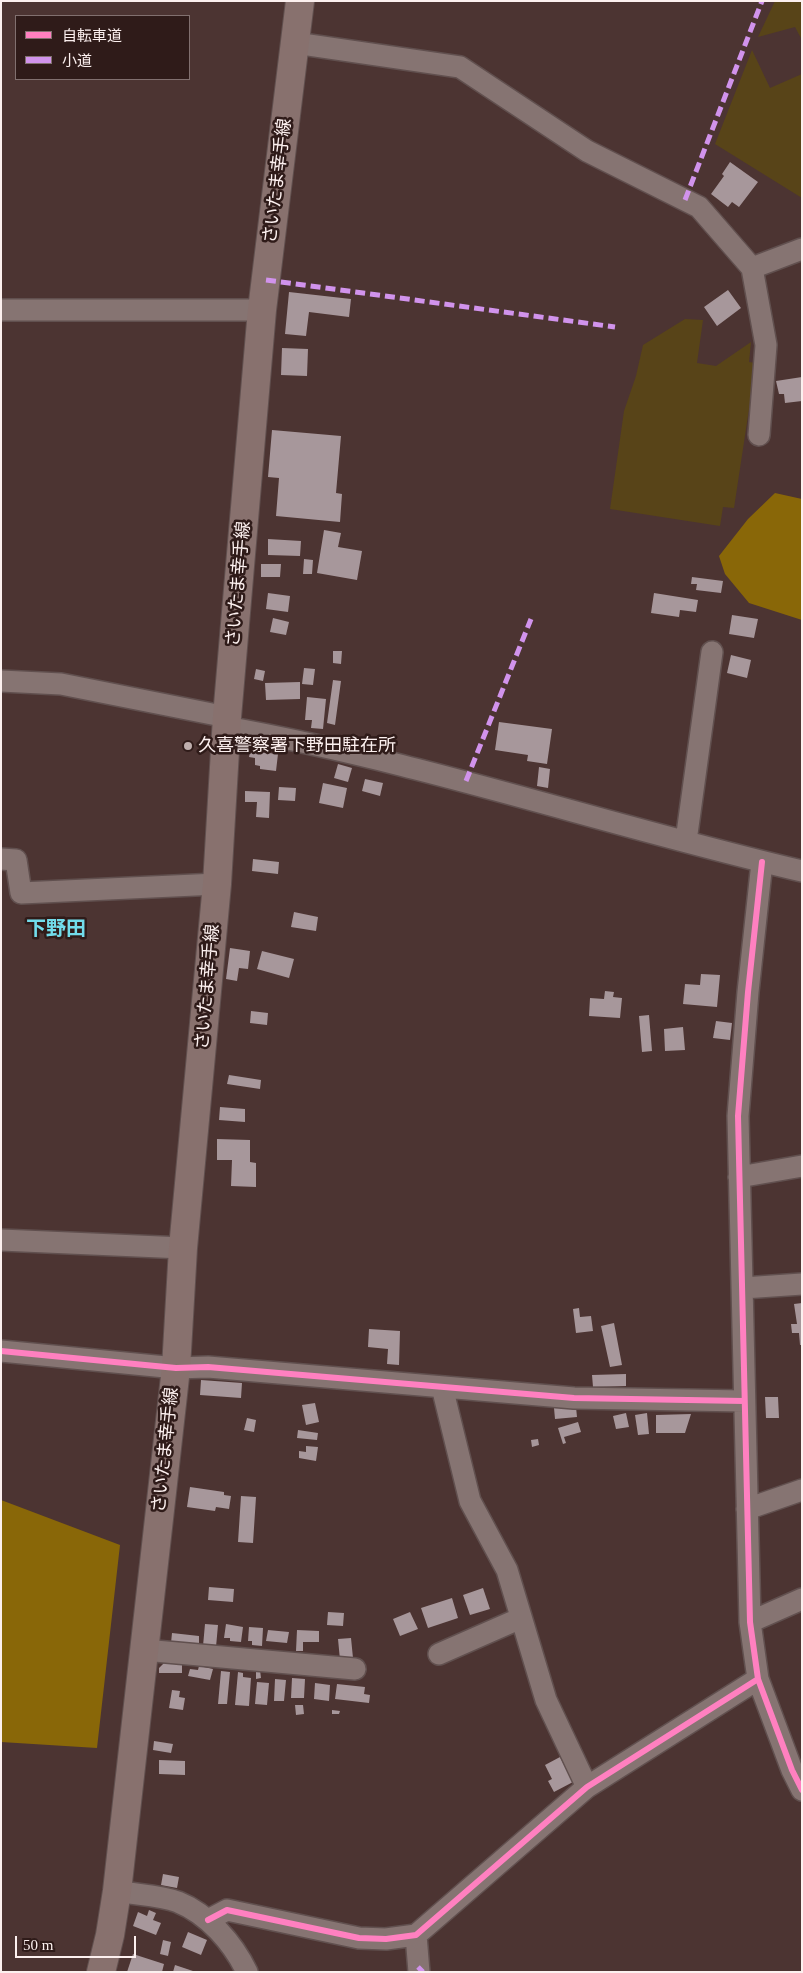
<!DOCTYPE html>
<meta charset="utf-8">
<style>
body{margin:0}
#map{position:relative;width:803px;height:1973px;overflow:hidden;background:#4c3432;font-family:"Times New Roman","Noto Sans JP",serif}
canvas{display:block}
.frame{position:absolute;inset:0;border:2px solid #fcf0ef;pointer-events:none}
.legend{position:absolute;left:15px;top:15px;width:175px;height:65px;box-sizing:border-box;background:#2f1b19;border:1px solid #81706f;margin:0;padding:6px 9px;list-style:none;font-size:15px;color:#fcf0ef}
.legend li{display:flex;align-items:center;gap:10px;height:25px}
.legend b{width:25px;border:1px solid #81706f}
.scale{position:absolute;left:15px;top:1936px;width:121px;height:22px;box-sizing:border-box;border:2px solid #fcf0ef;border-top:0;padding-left:6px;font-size:15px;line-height:18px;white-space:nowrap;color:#fcf0ef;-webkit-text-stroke:4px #2f1b19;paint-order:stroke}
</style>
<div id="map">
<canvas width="803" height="1973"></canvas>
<div class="frame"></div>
<ul class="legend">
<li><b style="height:6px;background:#ff80c0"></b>自転車道</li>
<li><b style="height:6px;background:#d193ec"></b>小道</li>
</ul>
<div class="scale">50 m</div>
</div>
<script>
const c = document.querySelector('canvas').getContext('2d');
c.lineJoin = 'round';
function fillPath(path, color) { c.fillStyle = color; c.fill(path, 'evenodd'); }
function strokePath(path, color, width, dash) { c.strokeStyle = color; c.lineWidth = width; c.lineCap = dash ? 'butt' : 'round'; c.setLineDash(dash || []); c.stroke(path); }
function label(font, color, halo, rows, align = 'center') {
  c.font = font + ' "Times New Roman","Noto Sans JP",serif'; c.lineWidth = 5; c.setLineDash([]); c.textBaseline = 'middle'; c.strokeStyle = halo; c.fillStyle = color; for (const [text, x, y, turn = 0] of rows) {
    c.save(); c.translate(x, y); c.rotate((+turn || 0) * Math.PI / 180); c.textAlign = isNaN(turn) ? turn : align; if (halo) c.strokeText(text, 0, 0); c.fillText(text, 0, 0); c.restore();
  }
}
fillPath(new Path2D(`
 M775,1H802V40L795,27L758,37Z
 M752,50L770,88L802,74V198L715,144Z
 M685,319L703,320L697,363L716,366L751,342L749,362L756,363L734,508L723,507L720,526L610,509L624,411L636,376L643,345Z`), '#584418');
fillPath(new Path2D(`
 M775,493L802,499V620L749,603L725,574L719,556L748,519Z
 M1,1500L120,1545L97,1748L1,1742Z`), '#896708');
fillPath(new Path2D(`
 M730,162L758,182L739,207L732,202L728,207L711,194L724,176L722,174Z
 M728,290L741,308L717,326L704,307Z
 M289,292L351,299L349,317L309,312L306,336L285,334Z
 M282,348L308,349L307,376L281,375Z
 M802,377V401L785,403L784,394H779L776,381Z
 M272,430L341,436L336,493L342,494L340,522L276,516L279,478L268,477Z
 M324,530L341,533L338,547L362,551L357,580L317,573Z
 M268,539L301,541L300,556L268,555Z
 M304,559L313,560L312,574H303Z
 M261,564H281L280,577H261Z
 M692,577L723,581L721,593L696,590L697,584H691Z
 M268,593L290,596L288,612L266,609Z
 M654,593L698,600L696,612L680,610L679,617L651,613Z
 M732,615L758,619L754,638L729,634Z
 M273,618L289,622L286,635L270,632Z
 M333,651H342L341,664L333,663Z
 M731,655L751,660L747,678L727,673Z
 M304,668L315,669L313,685L302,684Z
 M256,669L265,671L263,681L254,679Z
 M333,680L341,681L335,725L327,723Z
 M300,682V699L266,700L265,683Z
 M307,697L326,699L323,729L311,728L312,720H305Z
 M499,722L552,729L547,764L527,761L528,755L495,750Z
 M250,751L278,754L276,771L260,769V766L255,765V758L249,757Z
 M338,764L352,768L348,782L334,778Z
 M539,767L550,769L548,788L537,786Z
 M365,779L383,783L380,796L362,791Z
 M323,783L347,788L343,808L319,803Z
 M279,787L296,788L295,801L278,800Z
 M245,791L270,792L269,818L256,817L257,802H245Z
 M253,859L279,862L278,874L252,871Z
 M294,912L318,917L316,931L291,927Z
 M230,948L250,951L248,969L239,968L237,981L226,979Z
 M262,951L294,959L289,978L257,969Z
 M701,974L720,975L717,1007L683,1004L685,984L700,985Z
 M605,991L614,992L613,997L622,998L620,1018L589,1016L590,998L604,999Z
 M251,1011L268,1013L267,1025L250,1023Z
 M649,1015L652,1051L642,1052L639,1016Z
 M716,1021L732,1023L730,1040L713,1038Z
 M683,1027L685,1050L665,1051L664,1029Z
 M229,1075L261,1080L260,1089L227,1084Z
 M220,1107L245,1109V1122L219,1120Z
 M217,1139L250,1140V1162L256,1163V1187L231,1186L232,1160H217Z
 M802,1303V1345H800L799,1333H792L791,1324H797L794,1304Z
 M579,1308L580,1317L591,1316L593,1331L576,1333L573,1309Z
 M614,1323L622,1365L610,1367L601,1326Z
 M369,1329L400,1331L399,1365L387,1364L388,1349L368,1347Z
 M626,1374V1386L593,1387L592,1375Z
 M201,1380L242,1383L241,1398L200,1395Z
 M765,1397H778L779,1418H766Z
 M315,1403L319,1422L306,1425L302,1405Z
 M576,1407L577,1417L555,1419L554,1408Z
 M626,1413L629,1427L616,1429L613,1416Z
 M647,1413L649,1434L638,1435L635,1415Z
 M691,1414L685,1433H656V1415Z
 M247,1418L256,1420L254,1432L244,1430Z
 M578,1422L581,1432L564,1437L566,1443L563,1444L558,1428Z
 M298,1430L318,1433L317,1440L297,1438Z
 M538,1439L539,1445L532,1447L531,1440Z
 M306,1446L318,1447L316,1461L299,1458V1451L306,1452Z
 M190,1487L224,1492V1495L231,1496L229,1509L216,1507L215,1511L187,1507Z
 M241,1496L256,1497L253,1543L238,1542Z
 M209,1587L234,1589L233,1602L208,1600Z
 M483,1588L490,1609L470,1615L463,1595Z
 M452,1598L458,1618L428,1628L421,1608Z
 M328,1612L344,1613L343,1626L327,1625Z
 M410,1612L418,1629L400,1636L393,1619Z
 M205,1624L218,1625L216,1647L203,1646Z
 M226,1624L243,1627L241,1642L230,1641V1638H224Z
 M249,1627L263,1628L262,1646L252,1645V1641H248Z
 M268,1630L289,1632L287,1643L266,1641Z
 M297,1630L319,1631V1642H303V1651H296Z
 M172,1633L199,1636V1646L171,1643Z
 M351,1638L353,1658L340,1660L338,1639Z
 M165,1662H182V1673H159V1668Z
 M199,1666L213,1669L210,1680L188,1676L190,1669L198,1670Z
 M256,1670H260L261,1678L256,1679Z
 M221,1671L230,1672L227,1704H218Z
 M238,1672L243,1673V1677L251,1678L249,1706L235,1705Z
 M292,1678L305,1679L304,1698H291Z
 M275,1679L286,1680L284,1701H274Z
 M257,1682L269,1683L267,1705L255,1704Z
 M315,1683L330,1685L329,1701L314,1699Z
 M337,1684L365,1687L364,1694L370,1695L369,1703L335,1699Z
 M172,1690L180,1691L179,1697L185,1698L183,1710L169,1708Z
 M295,1705H303L304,1714L296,1715Z
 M332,1710L340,1711L339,1714H332Z
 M154,1741L173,1744L171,1753L153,1750Z
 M560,1757L573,1782L554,1792L548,1781L552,1779L545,1765Z
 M159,1760L185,1761V1775L159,1774Z
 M163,1874L179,1877L177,1888L161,1885Z
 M149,1910L156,1913L153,1920L161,1923L156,1935L133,1926L138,1912L147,1916Z
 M188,1932L207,1940L201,1955L182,1947Z
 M163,1940L171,1942L168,1956L160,1954Z
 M133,1954L164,1964L162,1972H127Z
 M175,1965L193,1971V1972H173Z`), '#a7979b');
const minor = new Path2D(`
 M295,43L460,67L587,151L699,207L752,268L802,249
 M752,268L766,345L759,435
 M1,310H262
 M1,681L61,684L227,717
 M226,727C422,762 609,826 802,871
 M686,841L712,652
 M1,859L16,860L21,893L217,884
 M762,862L748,992L738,1116L750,1622L758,1679L792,1770L802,1790
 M739,1177L802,1166
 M1,1240L183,1248
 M743,1288L802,1284
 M1,1351L176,1368L208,1367L574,1398L744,1401
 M442,1387L470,1501L507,1570L546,1700L587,1787
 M747,1509L802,1490
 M750,1622L802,1599
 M144,1650L355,1669
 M439,1654L521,1618
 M117,1891C136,1895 159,1895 178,1902C208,1914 233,1943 247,1972
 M208,1920L227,1910L359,1938L386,1939L416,1935L587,1787L758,1679
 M416,1935L419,1972`);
const major = new Path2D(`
 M101,1972L110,1935L117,1891L176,1368L183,1248L217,884L227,717L262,310L300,1`);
strokePath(minor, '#61504f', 24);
strokePath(major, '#61504f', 30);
strokePath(minor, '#867472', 21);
strokePath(major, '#88716e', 28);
strokePath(new Path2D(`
 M685,200L762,1
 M266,280L615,327
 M466,781L531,619
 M418,1967L423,1972`), '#d193ec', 5, [10, 5]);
strokePath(new Path2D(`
 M762,862L748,992L738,1116L750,1622L758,1679L792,1770L802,1790
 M1,1351L176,1368L208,1367L574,1398L744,1401
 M208,1920L227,1910L359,1938L386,1939L416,1935L587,1787L758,1679`), '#ff80c0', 6);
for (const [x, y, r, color] of [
 [188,746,5,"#beaead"]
]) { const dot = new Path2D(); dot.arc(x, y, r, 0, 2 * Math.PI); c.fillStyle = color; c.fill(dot); strokePath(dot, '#2f1b19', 2); }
label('18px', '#fcf0ef', '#2f1b19', [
 ["さいたま幸手線",278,181,-83],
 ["さいたま幸手線",239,584,-85],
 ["さいたま幸手線",208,987,-85],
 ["さいたま幸手線",166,1450,-84]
]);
label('18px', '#fcf0ef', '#2f1b19', [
 ["久喜警察署下野田駐在所",198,746]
], 'left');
label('bold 20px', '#72dceb', '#2f1b19', [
 ["下野田",56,930]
]);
</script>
